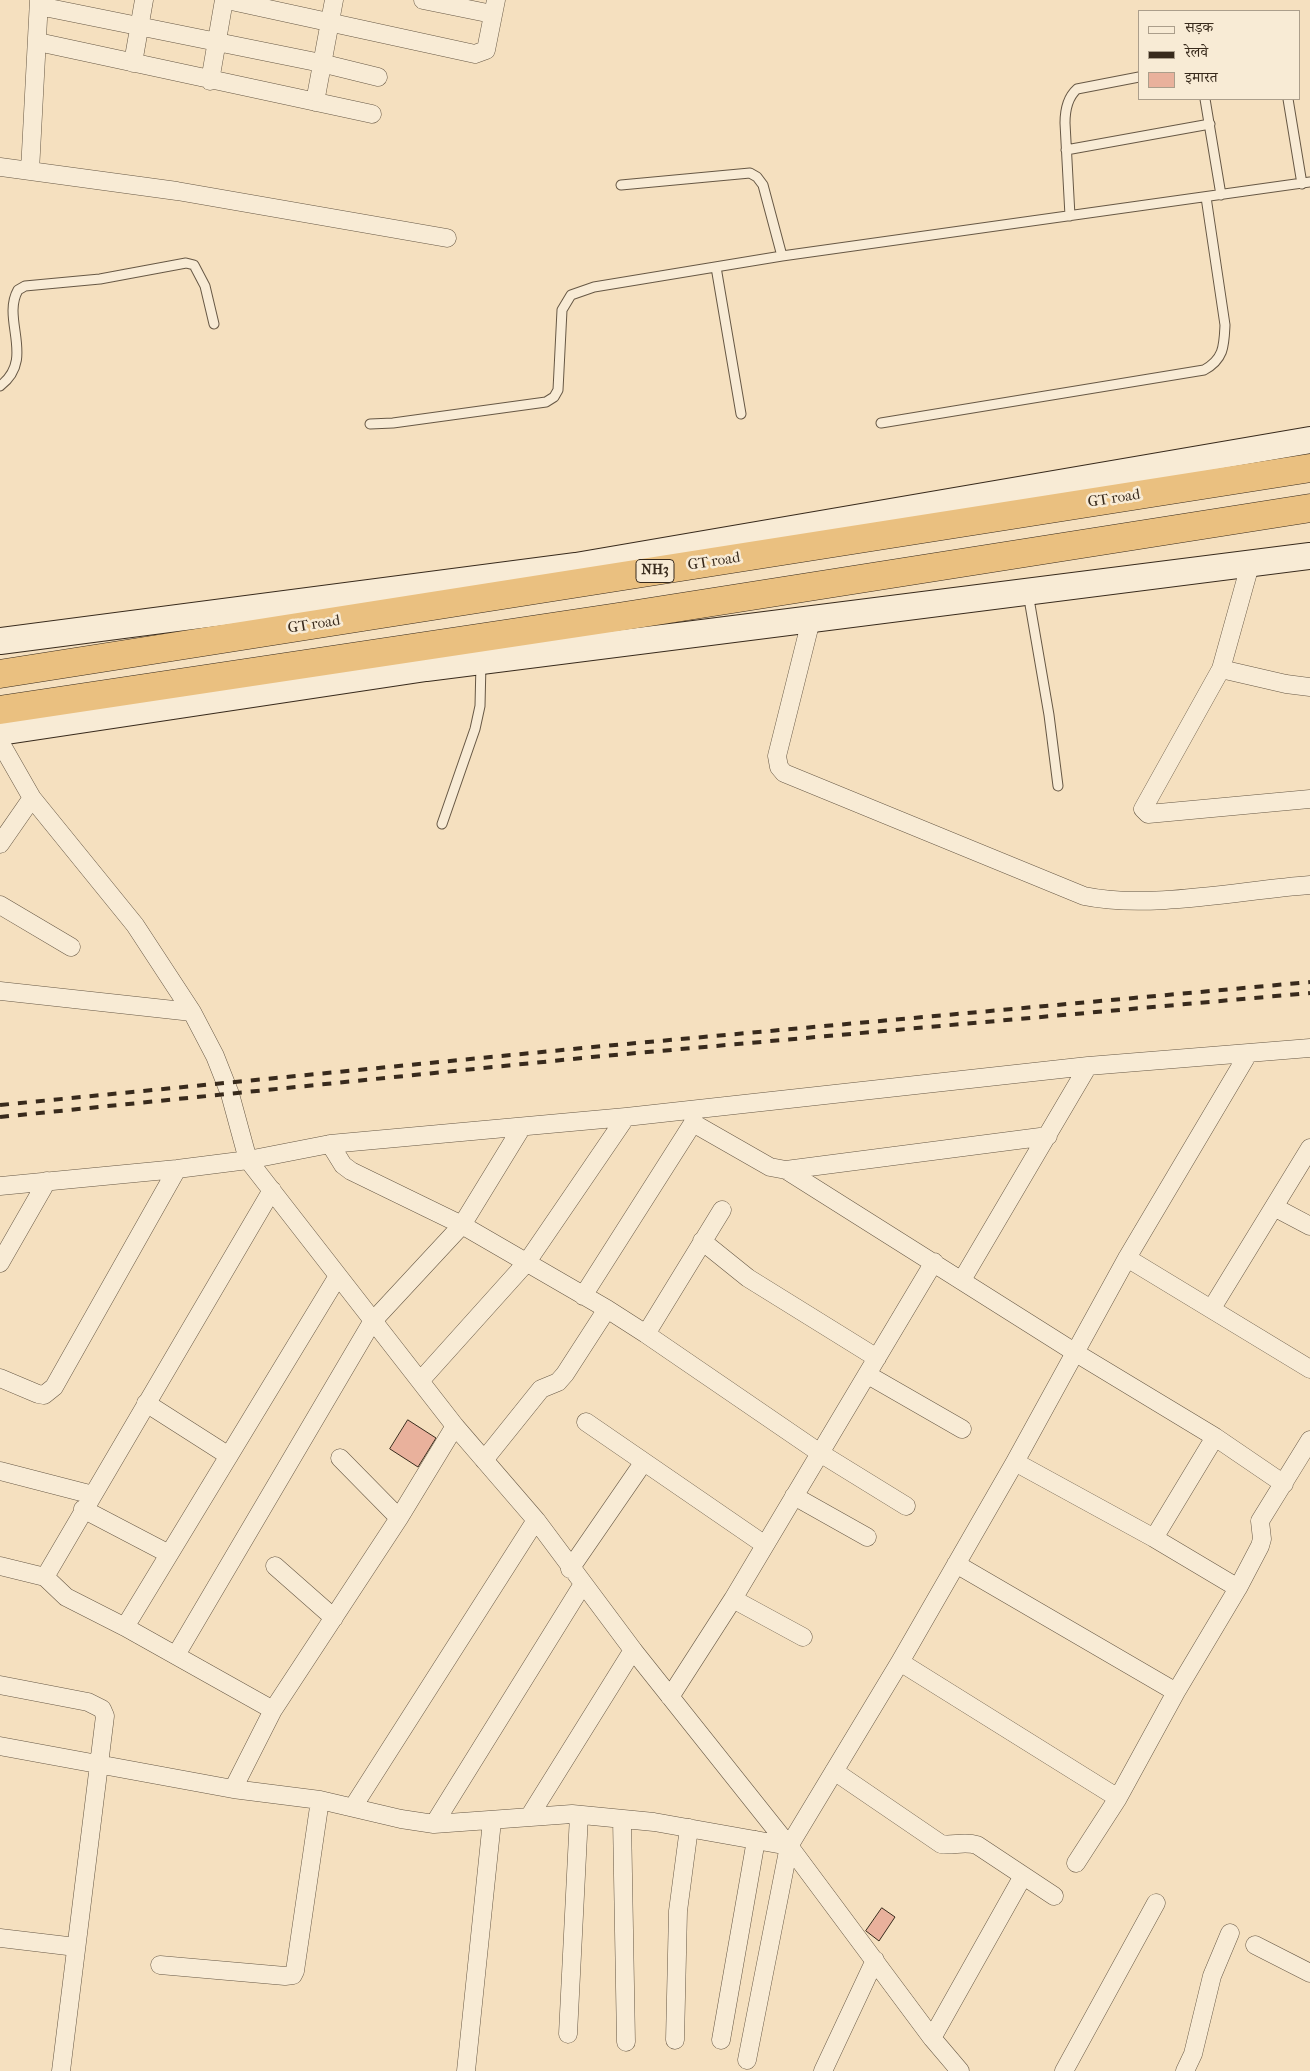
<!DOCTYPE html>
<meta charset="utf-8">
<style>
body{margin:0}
#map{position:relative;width:1310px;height:2071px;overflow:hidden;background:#f5e0bf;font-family:"IM FELL French Canon","Noto Serif Devanagari",serif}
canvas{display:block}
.legend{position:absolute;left:1138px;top:10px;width:162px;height:90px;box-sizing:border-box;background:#f8ebd5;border:1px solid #ab9e8b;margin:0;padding:6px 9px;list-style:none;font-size:15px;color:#382a1c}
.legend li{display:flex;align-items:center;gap:10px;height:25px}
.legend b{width:25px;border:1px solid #ab9e8b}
</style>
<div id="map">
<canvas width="1310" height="2071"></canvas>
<ul class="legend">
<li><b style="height:6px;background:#f8ebd5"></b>सड़क</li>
<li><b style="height:6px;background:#382a1c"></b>रेलवे</li>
<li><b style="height:14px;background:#e9b19c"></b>इमारत</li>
</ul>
</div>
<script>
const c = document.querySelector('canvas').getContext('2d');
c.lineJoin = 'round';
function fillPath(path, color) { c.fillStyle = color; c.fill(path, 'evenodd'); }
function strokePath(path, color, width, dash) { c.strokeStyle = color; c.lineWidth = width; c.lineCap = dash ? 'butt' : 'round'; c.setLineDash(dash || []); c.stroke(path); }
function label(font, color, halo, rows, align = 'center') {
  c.font = font + ' "IM FELL French Canon",serif'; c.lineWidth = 5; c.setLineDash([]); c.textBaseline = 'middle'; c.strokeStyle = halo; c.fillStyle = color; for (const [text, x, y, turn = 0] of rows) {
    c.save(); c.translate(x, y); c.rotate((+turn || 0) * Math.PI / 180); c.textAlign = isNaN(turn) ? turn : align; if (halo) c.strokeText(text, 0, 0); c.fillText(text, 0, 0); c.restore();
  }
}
const building = new Path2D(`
 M408,1420L436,1438L418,1467L390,1449Z
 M882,1908L895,1917L879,1941L866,1931Z`);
fillPath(building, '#e9b19c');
strokePath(building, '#382a1c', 1);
const service = new Path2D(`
 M1205,99L1221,195
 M1288,99L1302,184
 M1066,150L1210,124
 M621,185L750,173L757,177L763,185L782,256
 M1070,216L1065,123C1065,110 1067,98 1077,89L1139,77
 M716,267L741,414
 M0,386C36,359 1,320 18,290L25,286L100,279L186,263L194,265L205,286L214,324
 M881,423L1204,370C1224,359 1224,346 1225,325L1206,197
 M370,424L393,423L546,402L554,397L558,390L562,310L571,295L594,287L782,256L1310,182
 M1028,593L1049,715L1058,786
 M442,824L475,729L480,706L481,663`);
const minor = new Path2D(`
 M227,0L475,54L486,50L496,0
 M423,0L492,14
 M39,6L321,63L378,77
 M38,42L372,114
 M133,63L144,0
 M210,81L224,0
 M315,102L334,0
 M0,167L177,191L447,238
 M30,171L39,0
 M1250,565L1221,669L1143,809L1148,814L1310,799
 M811,620L777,756L779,767L784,773L1084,896C1150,910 1242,890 1310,885
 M1221,669L1286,684L1310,687
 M0,742L32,798L135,925L192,1012L215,1056L230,1094L248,1160L455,1426L536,1520L633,1650L789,1846L932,2038L960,2071
 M0,844L32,798
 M0,905L71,947
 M0,991L192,1012
 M330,1144L343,1165L351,1171L462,1225L607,1309L646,1334L820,1453L906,1506
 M786,1170L1048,1136
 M0,1186L177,1169L248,1160L330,1144L626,1117L1088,1066L1310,1048
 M1274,1207L1310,1226
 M702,1241L748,1278L877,1358
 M1127,1258L1310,1369
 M0,1263L47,1181
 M962,1280L1088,1066
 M583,1296L693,1123L770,1167L786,1170L1076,1353L1215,1437L1284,1484
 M1212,1308L1310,1148
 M646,1334L722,1210
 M868,1375L962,1429
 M0,1378L38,1394L44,1395L54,1387L177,1169
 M421,1380L527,1262L626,1117
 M146,1403L229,1456
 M586,1422L765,1545
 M340,1458L399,1518
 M484,1460L541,1389L558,1382L565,1374L607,1309
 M1015,1462L1154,1538L1238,1588
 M0,1471L93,1495
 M794,1496L867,1537
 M83,1509L169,1554
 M1154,1538L1215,1437
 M956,1564L1176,1692
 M0,1566L45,1577L272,1190
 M275,1566L334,1618
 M570,1569L643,1463
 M45,1577L66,1597L125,1627L273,1710L399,1518L455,1426
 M733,1599L803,1637
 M125,1627L338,1276
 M176,1655L372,1322L462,1225L522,1127
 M900,1662L1118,1798
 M0,1685L88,1702L102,1709L105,1716L61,2071
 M670,1697L733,1599L934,1262
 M0,1746L233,1789L320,1800L401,1819L434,1824L572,1814L654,1822L789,1846L900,1662L1015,1462L1127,1258L1248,1054
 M834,1771L941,1844C953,1846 964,1841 977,1845L1054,1896
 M233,1789L273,1710
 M353,1807L536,1520
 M529,1817L633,1650
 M622,1819L626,2042
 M434,1824L583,1584
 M1076,1863L1118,1798L1176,1692L1238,1588L1260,1546L1262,1539L1260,1521L1310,1440
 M0,1938L76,1947
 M1255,1945L1310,1973
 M160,1965L285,1976L293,1975L295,1971L320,1800
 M568,2034L579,1815
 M932,2038L1023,1876
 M675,2040L678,1911L689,1828
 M721,2040L756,1840
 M747,2060L789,1846
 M466,2071L492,1821
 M823,2071L875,1960
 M1064,2071L1156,1903
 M1185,2071L1193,2054L1212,1976L1230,1933`);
const secondary = new Path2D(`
 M0,641L576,566L1310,440
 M0,732L426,668L1310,556`);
const trunk = new Path2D(`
 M0,674L1310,468
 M0,710L618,617L1310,508`);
strokePath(service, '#675845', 11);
strokePath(minor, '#675845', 19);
strokePath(secondary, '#382a1c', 28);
strokePath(trunk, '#382a1c', 29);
strokePath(service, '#f8ebd5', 9);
strokePath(minor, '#f8ebd5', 18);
strokePath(secondary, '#f8ebd5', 26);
strokePath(trunk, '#eac080', 28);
strokePath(new Path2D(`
 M0,1105L593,1047L1310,982
 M0,1117L592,1057L1310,993`), '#382a1c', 4, [9, 9]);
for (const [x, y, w] of [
 [655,571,38]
]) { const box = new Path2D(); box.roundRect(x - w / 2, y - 11.5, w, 23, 4); c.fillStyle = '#f8ebd5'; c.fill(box); strokePath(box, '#382a1c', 1); }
label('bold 14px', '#382a1c', null, [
 ["NH3",655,571]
]);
label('15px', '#382a1c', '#f8ebd5', [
 ["GT road",1114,499,-9],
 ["GT road",714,562,-9],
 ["GT road",314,625,-9]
]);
</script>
